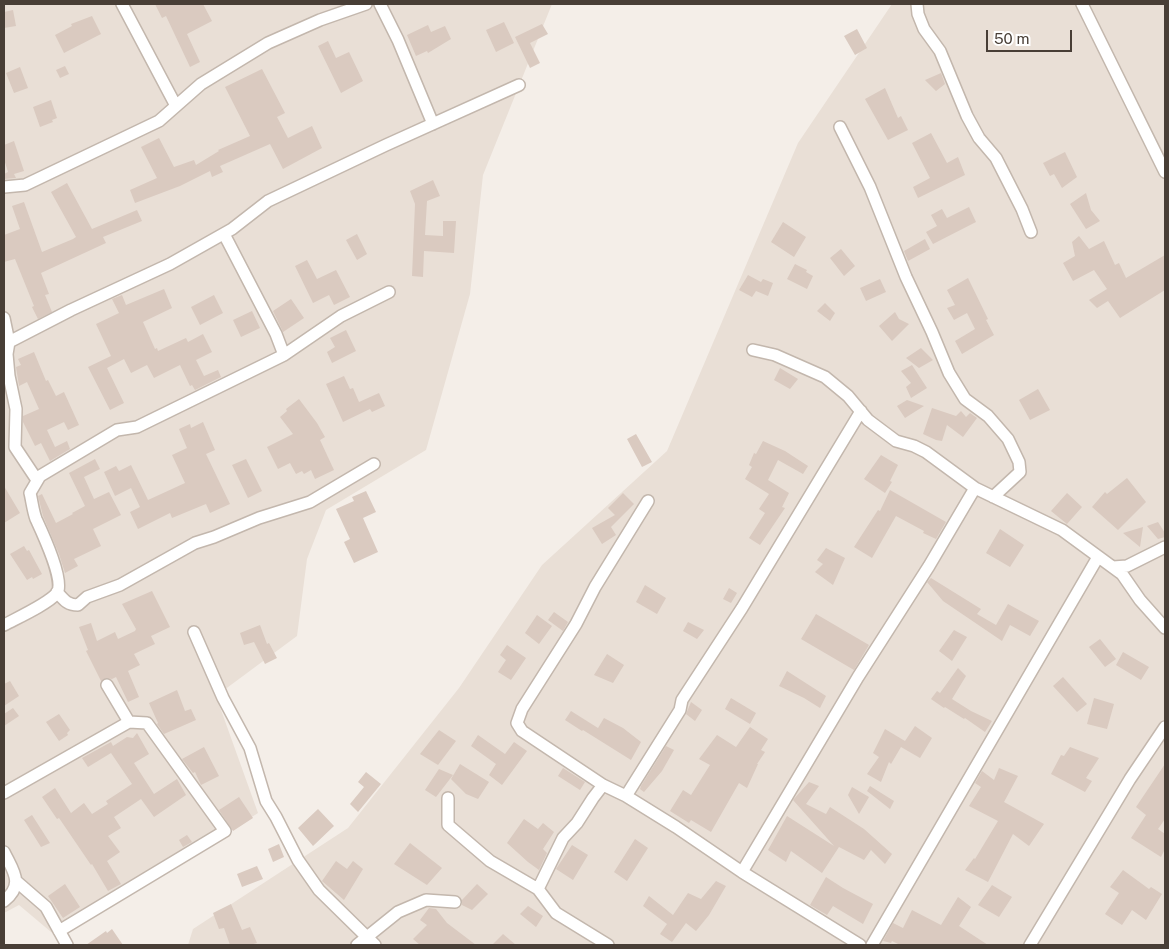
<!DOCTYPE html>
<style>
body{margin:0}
#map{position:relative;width:1169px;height:949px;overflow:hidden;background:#f4eee8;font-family:"Public Sans",sans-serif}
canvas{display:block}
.frame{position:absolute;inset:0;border:5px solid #483e36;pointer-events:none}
.scale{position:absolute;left:986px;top:30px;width:86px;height:22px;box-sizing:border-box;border:2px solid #483e36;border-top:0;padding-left:6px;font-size:15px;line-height:18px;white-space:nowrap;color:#483e36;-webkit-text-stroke:4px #fff;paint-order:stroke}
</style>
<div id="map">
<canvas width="1169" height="949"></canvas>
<div class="frame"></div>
<div class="scale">50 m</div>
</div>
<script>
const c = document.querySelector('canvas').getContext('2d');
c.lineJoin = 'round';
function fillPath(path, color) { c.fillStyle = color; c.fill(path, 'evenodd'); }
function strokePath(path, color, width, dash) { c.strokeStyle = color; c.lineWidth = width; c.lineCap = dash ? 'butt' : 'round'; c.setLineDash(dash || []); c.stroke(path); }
fillPath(new Path2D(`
 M4,4H552L483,175L470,294L426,450L326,510L307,559L297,636L216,696L258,813L156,879L57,937L19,905L4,913Z
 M892,4H1165V945H188L193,929L348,828L459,688L542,565L667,451L798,143Z`), '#e9dfd6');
fillPath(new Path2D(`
 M155,4H203L212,21L187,34L200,62L190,67L166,16L162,18Z
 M13,10L16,26L4,28V12Z
 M92,16L101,34L64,53L55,35L72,26L71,24Z
 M504,22L514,43L496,52L486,30Z
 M542,24L548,34L530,43L540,63L530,68L515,37Z
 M428,25L431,32L445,26L451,39L428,53L427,51L416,56L407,35Z
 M857,29L867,48L855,55L844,36Z
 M328,41L336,58L349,52L363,81L341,93L318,46Z
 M65,66L69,74L60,78L56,70Z
 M20,67L28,88L14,93L6,73Z
 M262,69L285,113L277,117L288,138L312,126L322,148L283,169L270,144L220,166L223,172L212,177L210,171L180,186L135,203L130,190L157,178L141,147L159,138L174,167L194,160L196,165L219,151L218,150L250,136L225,87Z
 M941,73L945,84L936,91L925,80Z
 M885,88L898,118L901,116L908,130L888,140L865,99Z
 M51,100L57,118L52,120L53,122L40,127L33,107Z
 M931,133L947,163L958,157L965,175L918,198L913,187L930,178L912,143Z
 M14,141L24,171L14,174L16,178L4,179V174L8,172L4,159V145Z
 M1065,152L1077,177L1062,188L1054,174L1050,176L1043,163Z
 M433,180L440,196L427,201L425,235L443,236V221H456L454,253L424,251L423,277L412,276L415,204L410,191Z
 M67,183L92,229L137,210L142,221L103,237L106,243L41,273L49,294L45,295L52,312L38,319L32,307L34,306L15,259L4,262V235L20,229L12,206L24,202L42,252L73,239L76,237L51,192Z
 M1086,193L1091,210L1100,221L1086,229L1070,204Z
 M969,207L976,222L933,244L926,232L937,226L931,215L942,209L947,218Z
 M783,222L806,237L794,257L771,242Z
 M357,234L367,254L357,260L346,240Z
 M1079,236L1089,249L1104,241L1115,265L1119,263L1126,278L1165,255V290L1120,318L1108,301L1097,308L1089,300L1107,289L1094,270L1073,281L1063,263L1075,256L1072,242Z
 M925,239L930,249L908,261L904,251Z
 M841,249L855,266L844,276L830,258Z
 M307,260L317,279L336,270L350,297L334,305L329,295L313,303L295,266Z
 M795,264L807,270L806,272L813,276L807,289L787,279Z
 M748,275L761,282L763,279L773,283L768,296L756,291L752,297L739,290Z
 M968,278L988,319L986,320L994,335L962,354L955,341L975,329L967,313L954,320L947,308L955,305L947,290Z
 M880,279L886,292L866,301L860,288Z
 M164,289L172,308L143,322L155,349L157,348L158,351L186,338L188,342L203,334L212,352L196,360L204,376L218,370L221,377L195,390L192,385L190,386L180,365L154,378L147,365L131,373L124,359L107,368L124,403L110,410L88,367L111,356L96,324L119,313L112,299L122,295L126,305Z
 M214,295L223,313L200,325L191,307Z
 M291,299L304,318L283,332L273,311Z
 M825,303L835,313L830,321L817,311Z
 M252,311L260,328L241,337L233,320Z
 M895,312L899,319L909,324L892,341L879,326Z
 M346,330L356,351L332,363L327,352L335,347L330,338Z
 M921,348L933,360L919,368L906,358Z
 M34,352L46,381L48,380L56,396L64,392L79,425L68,430L64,422L47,430L55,447L67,441L70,449L50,461L41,443L35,446L23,422V416L39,409L27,382L19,386L16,367L21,365L18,359Z
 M912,365L927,388L911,398L906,387L911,383L901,371Z
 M780,368L798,379L790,389L774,380Z
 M344,376L350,389L353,388L359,402L379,393L385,406L372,412L370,409L343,422L326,384Z
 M1038,389L1050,410L1030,420L1019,400Z
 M299,399L317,423L325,437L320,440L334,470L315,479L311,470L304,474L302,471L296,474L290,463L278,469L267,447L293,434L280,417L287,411L286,409Z
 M907,400L924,406L905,418L897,406Z
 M932,408L956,416L961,411L966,417L970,413L977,418L963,437L947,425L942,441L936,440L923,434Z
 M203,422L215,450L206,454L230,504L210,513L206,504L172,518L170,513L138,529L130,512L140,507L131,488L115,496L104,472L116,466L119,471L131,465L148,500L185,483L172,455L187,448L179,429L190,424L191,428Z
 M636,434L652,462L642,467L627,439Z
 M763,441L785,451L808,466L803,474L778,460L768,480L789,493L782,507L785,508L760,545L749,538L765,513L759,509L769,494L745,479L752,467L749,465L754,453L756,454Z
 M881,455L898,465L890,481L892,482L885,493L864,479Z
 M95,459L100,469L84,477L94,499L109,492L121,515L93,529L101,546L74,559L78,566L65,573L59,554L43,516L38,496L42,494L56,523L73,514L72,513L85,506L69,473Z
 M246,459L262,491L248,498L232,465Z
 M1127,478L1146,502L1118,530L1092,507L1105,492L1107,494Z
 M4,486L20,513L4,523Z
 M890,490L946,522L936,539L923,533L924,531L896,516L872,558L854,547L878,510L880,511Z
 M366,491L376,512L363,518L378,552L354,563L344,542L350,539L336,509L354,501L352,497Z
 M623,493L634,504L611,527L616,535L602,544L592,528L615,515L608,508Z
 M1067,493L1082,507L1067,524L1051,511Z
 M1158,522L1165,533V537L1158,539L1147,526Z
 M1143,527L1140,547L1123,533Z
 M1000,529L1024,545L1010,567L986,553Z
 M24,546L27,551L29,550L42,574L33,579L32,577L27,580L10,554Z
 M826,548L845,558L833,585L815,572L823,564L817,560Z
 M931,578L981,609L977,614L996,625L1008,604L1039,621L1030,636L1010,625L1002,641L943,601L927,582Z
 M645,585L666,598L657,614L636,602Z
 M729,588L737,593L731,603L723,599Z
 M152,591L170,627L151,636L155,644L134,654L140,665L128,671L139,697L128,702L116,677L112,679L106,678L101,681L86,651L88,650L79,627L91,623L97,641L115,632L118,639L135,631L136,629L122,604Z
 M554,612L568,622L563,631L548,620Z
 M816,614L869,645L854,670L801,639Z
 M537,615L552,626L539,644L525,633Z
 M688,622L704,630L697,639L683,631Z
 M260,625L267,644L269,643L277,658L265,664L254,642L244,645L240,633Z
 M954,630L967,637L952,661L939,651Z
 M1100,639L1116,659L1105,667L1089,647Z
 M507,645L526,658L511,680L498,672L506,660L500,655Z
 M1123,652L1149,667L1141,680L1116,665Z
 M607,654L624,665L613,683L594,675Z
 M958,668L966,676L952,699L971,711L992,721L985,732L965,718L964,719L945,707L944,708L931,699L937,691L940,693Z
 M787,671L826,696L820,708L804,698L779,686Z
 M1063,677L1087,704L1077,712L1053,686Z
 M10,681L19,696L4,706V684Z
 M177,690L185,711L191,709L196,720L164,734L157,724L158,723L149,703Z
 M731,698L756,713L750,724L725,709Z
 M1094,698L1114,704L1107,729L1087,724Z
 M691,702L702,710L695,721L686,714Z
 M13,708L19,716L4,726V714Z
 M571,711L598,728L604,718L623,728L641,742L631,760L583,730L582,731L565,720Z
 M59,714L70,730L67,733L68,735L59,741L46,722Z
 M915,726L932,738L920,758L901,747L891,764L889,762L881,782L867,774L879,757L873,753L885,729L905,741Z
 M750,727L768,739L761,750L765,752L757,764H758L747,788L739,783L711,832L691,820L689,823L670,811L683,790L691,795L710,765L699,759L717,735L736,747Z
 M439,730L456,741L438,765L420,754Z
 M137,733L149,754L134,763L154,794L177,779L186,795L154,817L141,799L114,817L121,828L108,836L120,852L107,861L121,884L108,891L92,864L91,865L59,818L57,819L42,797L55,788L71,813L84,803L92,814L108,804L106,801L132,784L111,753L88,767L82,758L111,742L113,746L127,737L133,738Z
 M478,735L505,754L514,742L527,751L502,785L489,775L496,764L471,746Z
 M666,746L674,750L662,771L644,792L640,789L641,786Z
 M204,747L219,776L201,785L195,772L193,773L182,759Z
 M1070,747L1099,758L1086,778L1092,781L1085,792L1051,774L1061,755L1064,756Z
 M460,764L489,782L478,799L466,794L451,779Z
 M1165,764V819L1158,829L1165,834V849L1161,857L1131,838L1146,815L1136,807Z
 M563,768L585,782L580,790L558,776Z
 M999,768L1018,776L1004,802L1044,824L1029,846L1013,834L988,882L965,870L974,858L975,859L998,821L969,806L981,787L975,783L982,771L994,780Z
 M439,769L453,775L436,797L425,790Z
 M366,772L381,784L358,812L350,804L364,787L358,782Z
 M809,782L819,786L806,804L826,814L830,807L864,829L892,854L885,864L871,850L864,860L839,847L822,873L791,851L786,862L768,850L787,816L834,846L793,800Z
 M870,786L894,801L890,809L867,791Z
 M852,787L869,797L859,814L848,795Z
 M239,797L253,818L233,831L219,810Z
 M318,809L334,826L313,846L298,828Z
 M32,815L50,843L41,847L24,820Z
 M524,819L538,829L543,823L554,832L543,849L547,853L539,870L528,862L507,843Z
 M187,835L192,842L183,847L179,840Z
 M635,839L648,848L627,881L614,872Z
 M410,843L442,868L427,885L394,864Z
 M279,844L284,857L273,862L268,849Z
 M572,845L588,855L573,880L556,869Z
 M336,861L347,869L353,861L363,869L344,900L322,881Z
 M257,866L263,879L242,887L237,874Z
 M1123,870L1149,889L1151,887L1162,894L1146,920L1132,910L1122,925L1105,914L1119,893L1110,887Z
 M826,877L843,888L873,904L863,924L833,906L827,915L810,905Z
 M716,881L726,886L709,915L696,931L686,923L672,942L660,934L667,924L643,906L649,896L673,915L688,893L701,899Z
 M65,884L80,907L63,918L48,896Z
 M477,884L488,894L472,910L462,905V900Z
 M992,885L1012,897L999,917L978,905Z
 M958,897L971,907L959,926L988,945H900L892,941L891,943L883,941L893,923L903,928L912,910L941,925Z
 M231,904L242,930L250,927L257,943L250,945H230L224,928L219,929L213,913Z
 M528,906L543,916L536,927L520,914Z
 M429,908L436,909L447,923L476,945H420L413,939L427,925L420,920Z
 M112,929L123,945H86L106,931L107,933Z
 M503,934L516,945H492Z`), '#dacac0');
const street = new Path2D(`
 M122,4L176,106
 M380,4L398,40L433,124
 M917,4L918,14L924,29L940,51L967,116L979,138L996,158L1022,209L1031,232
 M1082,4L1165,172
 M840,127L870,187L906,277L932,332L949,373L965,399L988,416L1008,439L1019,462L1020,472L993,497
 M4,187L25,185L159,121L201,84L268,43L320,20L366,4
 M224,234L276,334L284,355
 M4,318L9,342
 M753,350L775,355L825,377L848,396L868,420L896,441L914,446L926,452L975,488L1062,530L1122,574L1140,600L1165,628
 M37,480L15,447L16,409L9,376L7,354L9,342L71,310L170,264L232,229L268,201L386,145L519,85
 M648,501L595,587L576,624L522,709L517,723L522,731L603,785L626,796L676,827L742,872L858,677L929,566L975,488
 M1113,567L1127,566L1165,547
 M57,592C64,600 67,605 78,605L87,597L120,585L195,543L214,537L259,518L310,502L374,464
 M4,625C17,618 48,604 57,593C65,581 42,532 36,519C33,511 32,501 30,493L40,476L117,430L137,427L284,355L341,316L389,292
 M194,632L223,698L250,748L266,801L276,817L298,860L319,890L375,945
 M107,685L129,722
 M4,793L129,722L147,723L225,831L59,931
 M626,796L680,710L682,700L742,608L861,411
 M448,798V825L490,861L538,889L556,913L608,945
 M4,852C13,871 25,884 4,901
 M742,872L860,945
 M16,881L46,907L67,945
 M538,889L563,838L577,823L593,798L603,785
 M357,945L398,912L426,900L455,902
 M872,945L1098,557
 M1030,945L1130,779L1165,727`);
strokePath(street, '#c3b7ad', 14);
strokePath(street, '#fff', 11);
</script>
